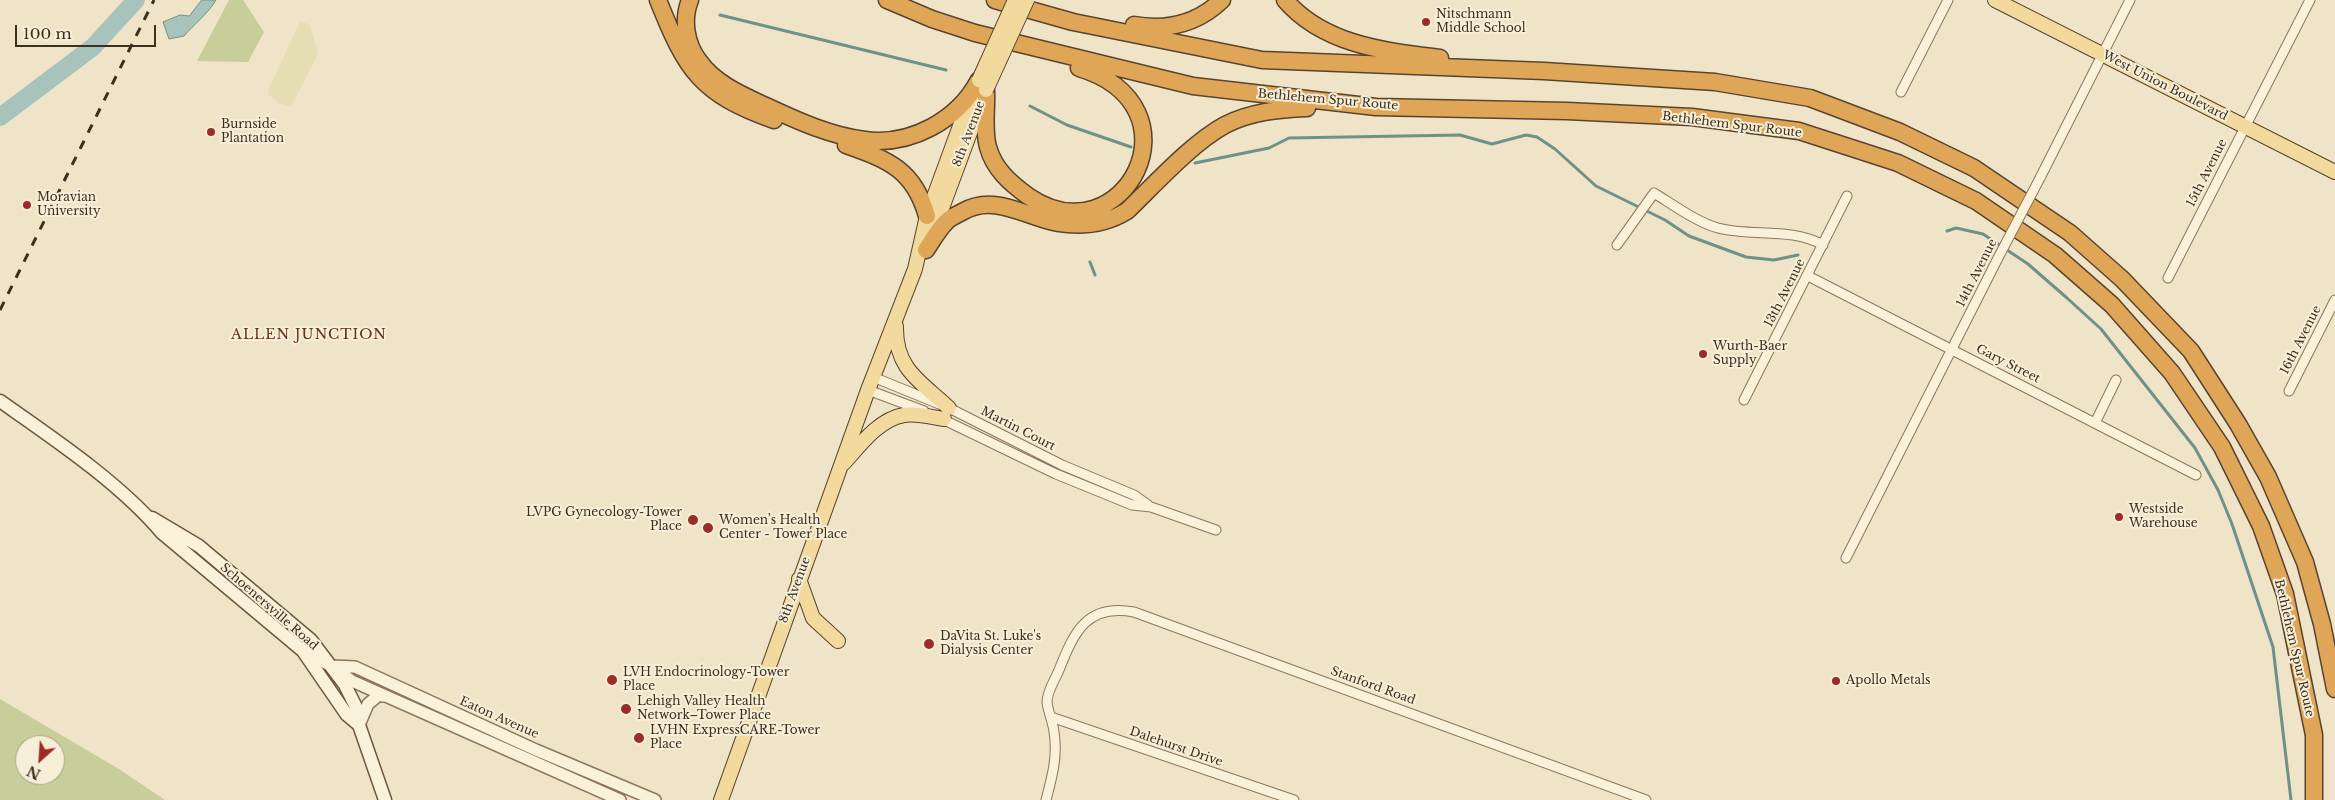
<!DOCTYPE html>
<meta charset="utf-8">
<style>
body{margin:0}
#map{position:relative;width:2335px;height:800px;overflow:hidden;background:#efe4c7;font-family:"Libre Baskerville",serif}
canvas{display:block}
.north{position:absolute;left:15px;top:735px;width:50px;height:50px;box-sizing:border-box;background:#f6eed7;border:1px solid #aca18e;border-radius:50%;rotate:206deg;font-size:14px;font-weight:700;line-height:20px;text-align:center;color:#3c2e20}
.north::after{content:'';display:block;margin:auto;width:18px;height:22px;background:#9c2c2a;clip-path:polygon(50% 0,100% 100%,50% 72%,0 100%)}
.scale{position:absolute;left:15px;top:25px;width:141px;height:22px;box-sizing:border-box;border:2px solid #3c2e20;border-top:0;padding-left:6px;font-size:15px;line-height:18px;white-space:nowrap;color:#3c2e20;-webkit-text-stroke:4px #f6eed7;paint-order:stroke}
</style>
<div id="map">
<canvas width="2335" height="800"></canvas>
<div class="north">N</div>
<div class="scale">100 m</div>
</div>
<script>
const c = document.querySelector('canvas').getContext('2d');
c.lineJoin = 'round';
function fillPath(path, color) { c.fillStyle = color; c.fill(path, 'evenodd'); }
function strokePath(path, color, width, dash) { c.strokeStyle = color; c.lineWidth = width; c.lineCap = dash ? 'butt' : 'round'; c.setLineDash(dash || []); c.stroke(path); }
function label(font, color, halo, rows, align = 'center') {
  c.font = font + ' "Libre Baskerville",serif'; c.lineWidth = 4; c.setLineDash([]); c.textBaseline = 'middle'; c.strokeStyle = halo; c.fillStyle = color; for (const [text, x, y, turn = 0] of rows) {
    c.save(); c.translate(x, y); c.rotate((+turn || 0) * Math.PI / 180); c.textAlign = isNaN(turn) ? turn : align; if (halo) c.strokeText(text, 0, 0); c.fillText(text, 0, 0); c.restore();
  }
}
fillPath(new Path2D(`
 M300,21L310,25L318,54L291,107L279,103L269,95L268,91Z`), '#e5deb4');
fillPath(new Path2D(`
 M229,0H243L264,32L248,62L197,61Z
 M0,699L119,769L165,800H0ZM25,745H55V775H25Z`), '#c7ce9a');
const water = new Path2D(`
 M202,0H216C208,14 194,24 184,36L169,39L163,22L180,15L189,16Z`);
fillPath(water, '#a8c3bc');
strokePath(water, '#6e928a', 1);
strokePath(new Path2D(`
 M720,15L946,70
 M1030,106L1067,125L1131,147
 M1195,163L1269,148L1289,138L1460,135L1492,144L1526,135L1537,137L1555,149L1596,186L1665,220L1689,236L1746,257L1774,260L1798,255
 M1947,231L1956,228L1983,234L2028,264L2067,298L2101,329L2195,448L2218,490L2232,524L2273,647L2291,800
 M1090,262L1095,275`), '#6e928a', 3);
strokePath(new Path2D(`
 M0,117L93,47L136,0`), '#a8c3bc', 18);
const minor = new Path2D(`
 M1901,92L1948,0
 M2040,178L2130,0
 M1617,245L1654,193C1672,204 1698,223 1718,228C1752,237 1791,227 1823,245
 M1808,276L2196,475
 M2168,278L2310,0
 M873,377L949,408L1062,465L1134,495L1148,505
 M868,390L924,411
 M2289,391L2335,300
 M1744,400L1847,196
 M940,418L1056,474L1132,505L1151,507L1216,530
 M2095,423L2116,380
 M1846,558L1998,258
 M1051,717L1294,800
 M1046,800C1052,777 1058,756 1054,732C1053,722 1048,712 1047,702C1047,691 1055,680 1059,670C1074,632 1087,603 1134,612L1646,800`);
const tertiary = new Path2D(`
 M303,651L331,666L352,681L620,800
 M331,666L355,667L536,750L655,800
 M359,725L368,704L379,695L383,696`);
const secondary = new Path2D(`
 M0,401C54,439 120,483 162,533L303,651L347,715L359,725
 M152,518L199,546L311,640L345,685L358,711L359,725L385,800`);
const primary = new Path2D(`
 M1995,0L2335,172
 M932,235L984,95
 M896,326C895,369 920,381 949,408
 M844,463C860,445 879,419 904,415C917,413 931,417 944,419
 M799,579L813,618L838,641
 M721,800L868,390L915,269L927,216L971,96`);
const motorway = new Path2D(`
 M658,0C686,70 700,94 774,120
 M690,0C682,20 686,44 699,61C715,84 744,96 768,107C798,121 831,136 865,140C911,146 958,120 979,80
 M887,0L932,19L975,33L1193,86L1376,107L1567,111L1692,117L1799,131L1898,163L1976,201L2055,255L2112,305L2172,373L2222,447L2261,526L2285,594L2314,735V800
 M995,0L1073,22L1262,60L1544,71L1715,82L1810,98L1900,132L1974,168L2070,233L2122,279L2191,351L2238,424L2268,477L2305,562L2322,624L2335,689
 M1285,0C1324,45 1384,51 1440,58
 M1134,25C1168,31 1197,24 1222,0
 M986,90C987,108 983,129 988,147C994,169 1010,183 1028,196C1123,261 1205,106 1079,68
 M846,145C889,160 914,170 927,216
 M926,250C932,241 938,230 946,222C950,217 957,215 962,212C995,193 1025,217 1058,223C1083,227 1106,224 1127,211C1155,184 1192,143 1225,125C1250,112 1279,109 1307,108`);
strokePath(minor, '#8c765c', 11);
strokePath(tertiary, '#8c765c', 14);
strokePath(secondary, '#6d573f', 15);
strokePath(primary, '#594430', 16);
strokePath(motorway, '#594430', 19);
strokePath(minor, '#faf1db', 9);
strokePath(tertiary, '#faf1db', 11);
strokePath(secondary, '#faf1db', 12);
strokePath(primary, '#f2da9f', 14);
strokePath(motorway, '#dfa657', 16);
strokePath(new Path2D(`
 M0,310L154,0`), '#3c2e20', 3, [9, 9]);
const minorBridge = new Path2D(`
 M1998,258L2040,178`);
const primaryBridge = new Path2D(`
 M979,80L1015,0
 M986,90L1027,0`);
strokePath(minorBridge, '#8c765c', 11, []);
strokePath(primaryBridge, '#594430', 16, []);
strokePath(minorBridge, '#faf1db', 9);
strokePath(primaryBridge, '#f2da9f', 14);
for (const [x, y, r, color] of [
 [1426,22,5,"#9c2c2a"],
 [211,132,5,"#9c2c2a"],
 [27,205,5,"#9c2c2a"],
 [1703,354,5,"#9c2c2a"],
 [2119,517,5,"#9c2c2a"],
 [693,520,6,"#9c2c2a"],
 [708,528,6,"#9c2c2a"],
 [929,644,6,"#9c2c2a"],
 [612,680,6,"#9c2c2a"],
 [1836,681,5,"#9c2c2a"],
 [626,709,6,"#9c2c2a"],
 [639,738,6,"#9c2c2a"]
]) { const dot = new Path2D(); dot.arc(x, y, r, 0, 2 * Math.PI); c.fillStyle = color; c.fill(dot); strokePath(dot, '#f6eed7', 2); }
label('12px', '#3c2e20', '#f6eed7', [
 ["Nitschmann",1436,15],
 ["Middle School",1436,29],
 ["Burnside",221,125],
 ["Plantation",221,139],
 ["Moravian",37,198],
 ["University",37,212],
 ["Wurth-Baer",1713,347],
 ["Supply",1713,361],
 ["Westside",2129,510],
 ["Warehouse",2129,524],
 ["LVPG Gynecology-Tower",682,513,"right"],
 ["Place",682,527,"right"],
 ["Women’s Health",719,521],
 ["Center - Tower Place",719,535],
 ["DaVita St. Luke's",940,637],
 ["Dialysis Center",940,651],
 ["LVH Endocrinology-Tower",623,673],
 ["Place",623,687],
 ["Apollo Metals",1846,681],
 ["Lehigh Valley Health",637,702],
 ["Network–Tower Place",637,716],
 ["LVHN ExpressCARE-Tower",650,731],
 ["Place",650,745]
], 'left');
label('12px', '#3c2e20', '#f6eed7', [
 ["West Union Boulevard",2165,86,27],
 ["Bethlehem Spur Route",1328,100,5],
 ["Bethlehem Spur Route",1732,125,7],
 ["8th Avenue",969,134,-69],
 ["15th Avenue",2207,173,-63],
 ["14th Avenue",1977,273,-63],
 ["13th Avenue",1785,293,-63],
 ["16th Avenue",2301,340,-63],
 ["Gary Street",2008,364,27],
 ["Martin Court",1018,429,27],
 ["8th Avenue",795,590,-70],
 ["Schoenersville Road",269,607,41],
 ["Bethlehem Spur Route",2294,648,77],
 ["Stanford Road",1373,686,20],
 ["Eaton Avenue",499,718,24],
 ["Dalehurst Drive",1176,747,19]
]);
c.letterSpacing = '1px';
label('14px', '#692f1e', '#f6eed7', [
 ["ALLEN JUNCTION",309,335]
]);
c.letterSpacing = '0px';
</script>
